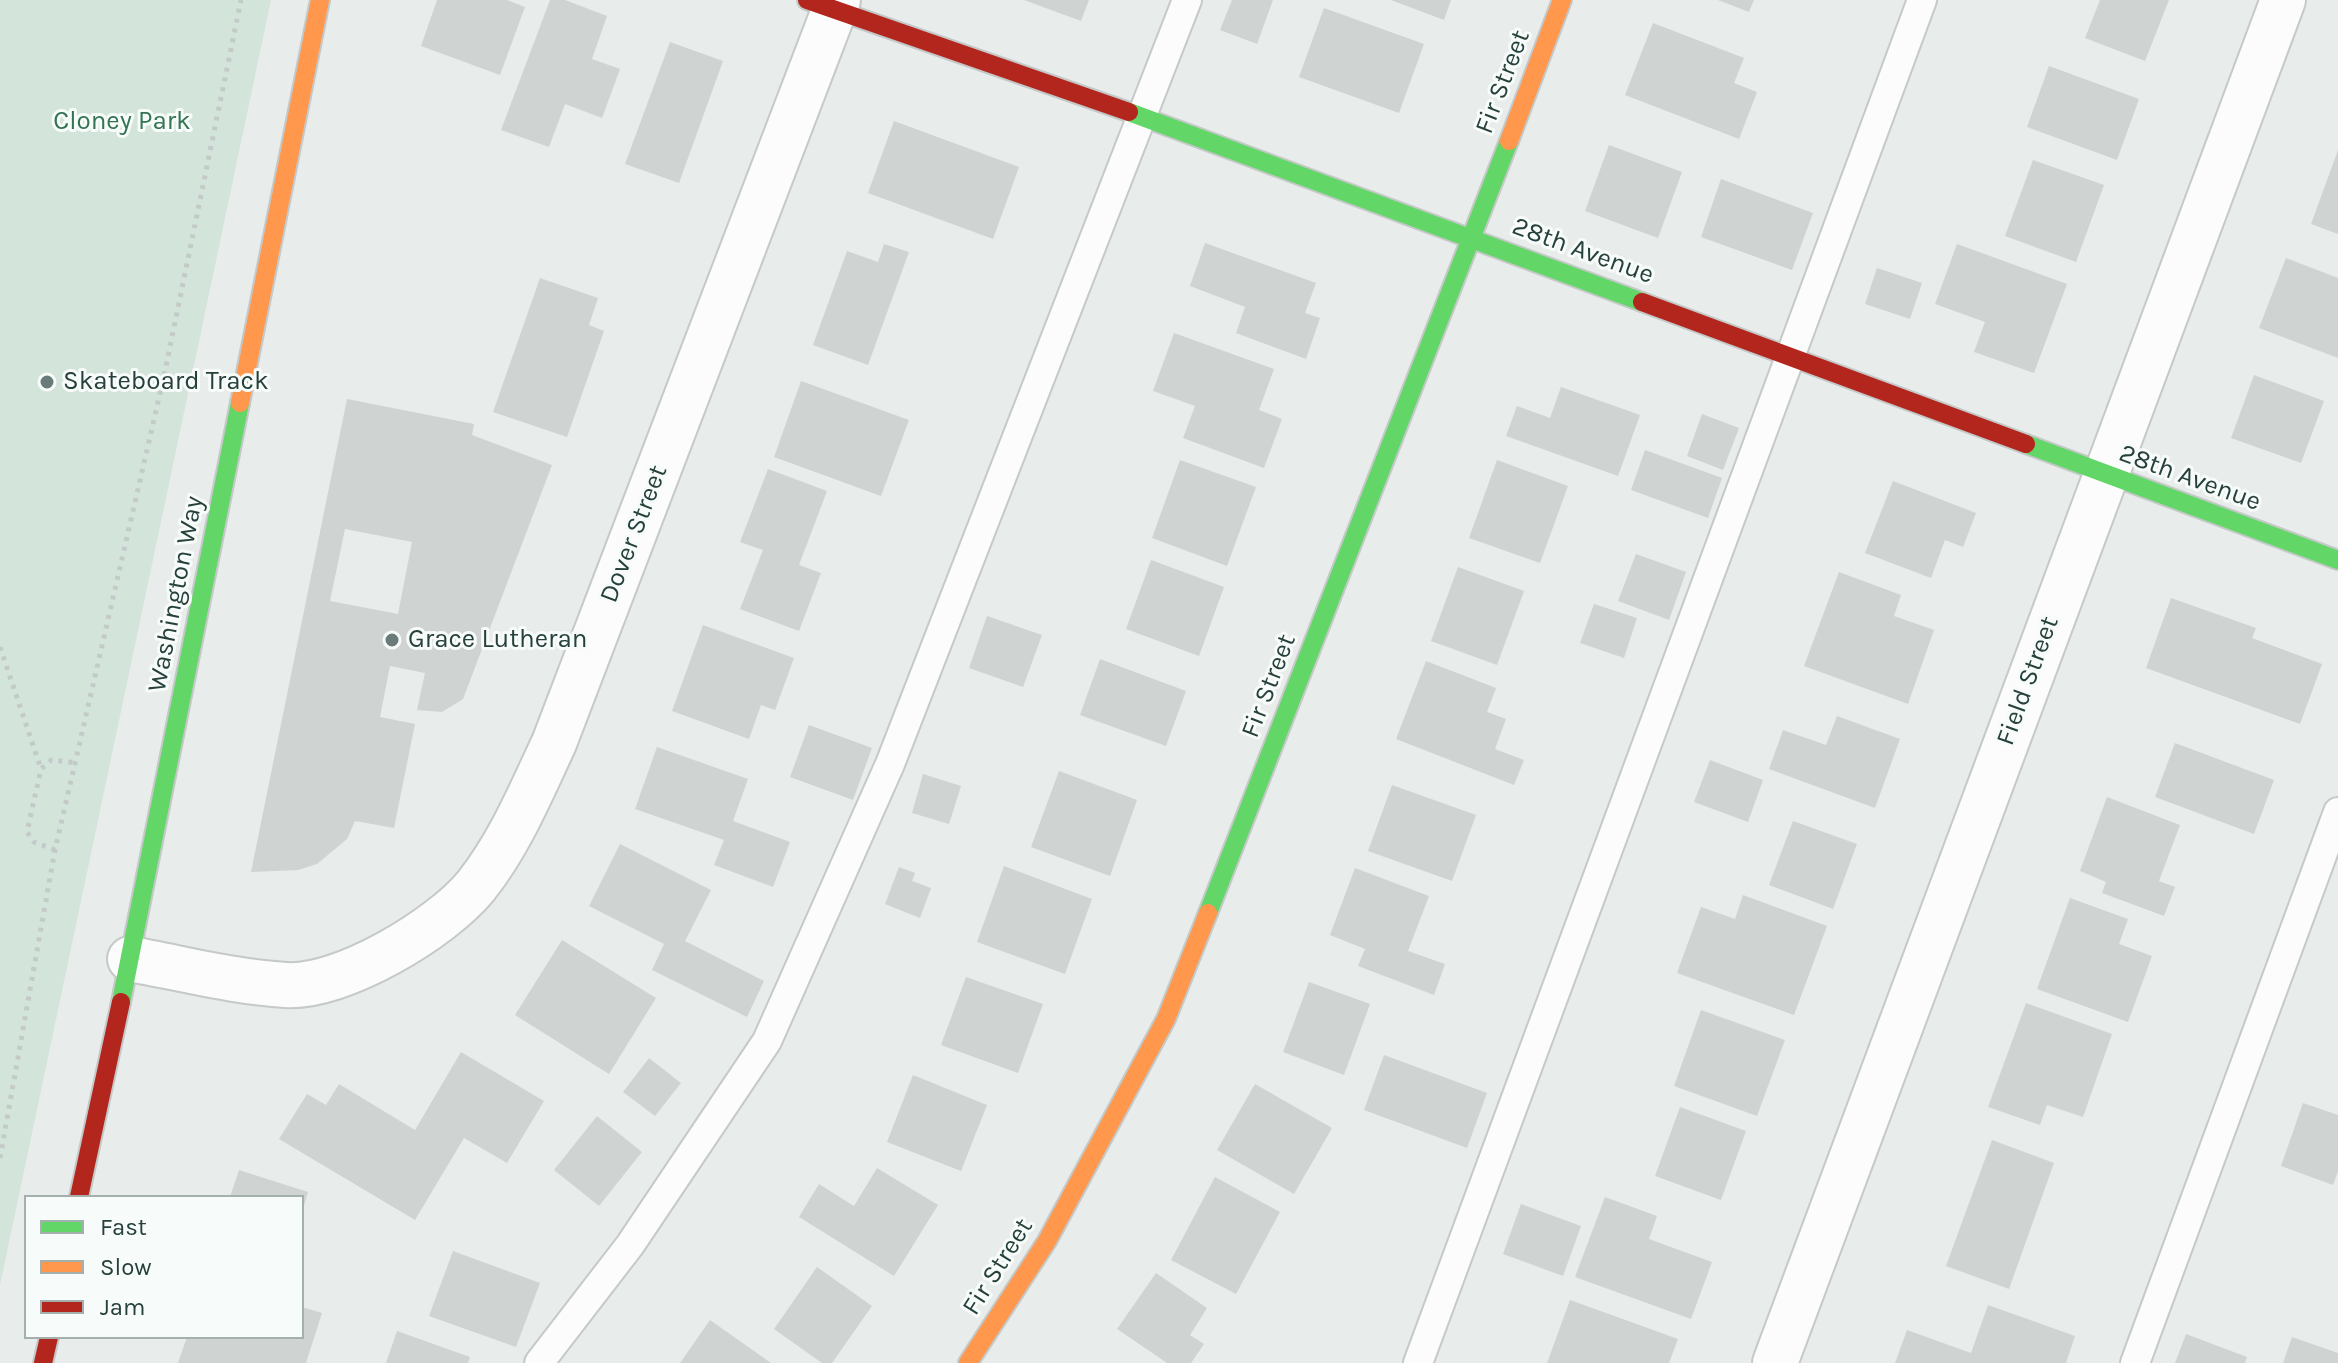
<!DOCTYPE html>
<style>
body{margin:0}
#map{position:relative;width:2338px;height:1363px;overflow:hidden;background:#e8eceb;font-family:Karla,sans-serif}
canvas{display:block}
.legend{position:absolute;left:24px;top:1195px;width:280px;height:144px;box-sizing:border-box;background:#f7fbf9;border:2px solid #a3b0ad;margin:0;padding:10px 14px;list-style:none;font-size:24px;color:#26403c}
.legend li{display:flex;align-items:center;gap:16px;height:40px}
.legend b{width:40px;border:2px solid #a3b0ad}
</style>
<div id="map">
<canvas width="2338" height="1363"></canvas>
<ul class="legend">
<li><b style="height:10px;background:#63d668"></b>Fast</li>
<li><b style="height:10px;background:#ff974d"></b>Slow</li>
<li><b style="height:10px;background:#b3261e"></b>Jam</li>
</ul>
</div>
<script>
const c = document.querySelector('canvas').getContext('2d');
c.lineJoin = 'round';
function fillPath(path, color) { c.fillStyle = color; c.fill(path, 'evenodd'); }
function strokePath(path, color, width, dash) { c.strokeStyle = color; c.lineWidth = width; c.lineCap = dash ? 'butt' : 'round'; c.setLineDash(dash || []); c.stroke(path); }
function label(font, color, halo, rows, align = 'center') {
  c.font = font + ' Karla,sans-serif'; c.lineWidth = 6; c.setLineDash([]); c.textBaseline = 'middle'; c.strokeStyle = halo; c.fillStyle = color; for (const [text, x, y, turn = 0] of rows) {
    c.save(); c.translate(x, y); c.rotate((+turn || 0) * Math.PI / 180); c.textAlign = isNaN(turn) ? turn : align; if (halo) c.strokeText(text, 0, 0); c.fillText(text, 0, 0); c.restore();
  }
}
fillPath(new Path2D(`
 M0,0H271L0,1285Z`), '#d3e4da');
fillPath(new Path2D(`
 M437,0H507L525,7L500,75L421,46Z
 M550,0H565L607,16L592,59L620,69L602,118L565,104L549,147L501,130Z
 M1024,0H1089L1081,21Z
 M1232,0H1273L1257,44L1220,30Z
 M1391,0H1451L1444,20Z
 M1718,0H1754L1749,12Z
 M2100,0H2169L2145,61L2085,38Z
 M1324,8L1424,44L1399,113L1299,77Z
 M1653,23L1744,58L1734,83L1757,92L1739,139L1625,95Z
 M670,42L723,61L679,183L625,164Z
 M2049,66L2139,99L2117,160L2027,127Z
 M894,121L1019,167L993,239L868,193Z
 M1609,145L1682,172L1658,238L1585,211Z
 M2338,150V234L2311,224Z
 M2033,160L2104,185L2076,262L2005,236Z
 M1721,179L1813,213L1792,270L1701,237Z
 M1205,243L1316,283L1305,313L1320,318L1306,359L1236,333L1245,307L1190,286Z
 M884,244L909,252L868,365L813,345L847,251L878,262Z
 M1957,244L2067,284L2034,373L1974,352L1985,322L1935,304Z
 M2286,258L2338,278V358L2259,328Z
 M1877,268L1922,283L1910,319L1865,304Z
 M540,278L598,298L589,325L604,331L567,437L493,412Z
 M1174,333L1274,369L1259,410L1282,419L1264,468L1183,438L1195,406L1153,391Z
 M2254,375L2324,401L2301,463L2231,438Z
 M801,381L909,420L881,496L774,457Z
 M1561,387L1640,415L1618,476L1506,436L1517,406L1550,418Z
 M347,399L474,424L472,435L552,465L463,699L442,712L417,710L425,673L390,666L380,717L415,724L394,828L355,821L347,839L317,864L298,870L251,872ZM345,529L412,542L398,614L330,601Z
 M1702,414L1739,428L1723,470L1687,456Z
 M1645,450L1722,478L1708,518L1631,490Z
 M1180,460L1256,487L1227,566L1152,538Z
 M1497,460L1568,486L1540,563L1469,538Z
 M768,469L827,491L799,565L821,573L799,631L740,609L763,550L740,542Z
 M1893,481L1976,513L1963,547L1945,540L1931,578L1865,553Z
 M1636,554L1686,572L1669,620L1618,601Z
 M1151,560L1224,587L1199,656L1126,629Z
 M1458,567L1524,591L1497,665L1431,641Z
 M1839,572L1901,595L1894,616L1934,630L1908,704L1804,666Z
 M2171,598L2256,628L2252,638L2322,664L2300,724L2146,668Z
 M1594,604L1637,618L1624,658L1580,643Z
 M987,616L1042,635L1023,687L969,668Z
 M703,625L794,658L775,710L761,705L749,739L672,711Z
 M1100,659L1186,691L1166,746L1080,715Z
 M1426,661L1496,688L1487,712L1506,719L1495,749L1524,760L1514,785L1396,739Z
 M1837,716L1900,739L1875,808L1769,769L1783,730L1826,745Z
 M809,725L872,748L853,800L790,777Z
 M2175,743L2274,780L2254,834L2155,797Z
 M657,747L748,779L733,821L790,842L773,887L714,865L724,840L635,809Z
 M1710,760L1763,780L1748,822L1694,802Z
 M1059,771L1137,800L1110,876L1031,847Z
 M923,774L961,786L949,824L912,813Z
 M1392,785L1476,815L1452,881L1368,851Z
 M2107,797L2180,825L2159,881L2175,887L2164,916L2102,893L2106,882L2080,871Z
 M1793,821L1857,844L1833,909L1769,885Z
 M620,844L711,890L685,941L764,981L747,1017L652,970L664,944L589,906Z
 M1004,866L1092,899L1065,974L977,942Z
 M899,867L915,873L912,881L931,888L920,918L885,904Z
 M1355,868L1429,896L1408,951L1445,964L1434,995L1358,966L1365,949L1330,935Z
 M1743,895L1827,926L1794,1015L1677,973L1701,907L1735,919Z
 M2070,898L2128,919L2119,944L2152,956L2128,1022L2037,989Z
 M562,940L656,998L609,1074L515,1015Z
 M966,977L1043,1004L1018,1073L941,1045Z
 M1309,982L1370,1004L1344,1075L1283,1052Z
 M2026,1003L2112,1034L2083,1117L2047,1105L2040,1125L1988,1107Z
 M1701,1010L1785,1040L1757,1116L1674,1086Z
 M461,1052L544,1101L507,1163L464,1138L415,1220L279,1139L307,1094L326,1105L339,1084L415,1130Z
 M1384,1055L1487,1093L1467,1148L1364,1110Z
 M649,1058L681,1083L655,1116L623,1092Z
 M913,1075L987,1105L961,1171L887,1142Z
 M1255,1084L1332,1128L1294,1194L1217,1150Z
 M2303,1103L2338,1115V1171L2333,1185L2281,1166Z
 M1680,1107L1746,1131L1721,1200L1655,1176Z
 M597,1116L642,1152L599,1206L554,1170Z
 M1992,1140L2054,1163L2009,1289L1946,1266Z
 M877,1168L938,1205L894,1276L799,1217L819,1184L854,1206Z
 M239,1170L308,1192L303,1209L302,1197H230Z
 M1215,1177L1280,1212L1236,1294L1171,1260Z
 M1605,1197L1657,1216L1649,1239L1712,1262L1691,1319L1575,1277Z
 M1521,1204L1581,1226L1563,1276L1503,1254Z
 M453,1251L540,1283L516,1347L429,1316Z
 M817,1267L872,1306L832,1363H822L774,1329Z
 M1156,1273L1207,1308L1190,1335L1204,1344L1191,1363H1167L1117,1329Z
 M1570,1300L1678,1339L1669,1363H1547Z
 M1988,1305L2075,1336L2066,1363H1895L1907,1330L1971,1353Z
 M302,1307L322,1313L306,1363H178L187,1337H302Z
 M710,1320L771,1363H680Z
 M397,1331L470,1357L468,1363H386Z
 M2186,1334L2247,1357L2245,1363H2175Z
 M2292,1337L2338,1353V1363H2283Z`), '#cfd4d2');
const lane = new Path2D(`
 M539,1363L630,1245L767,1041L890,764L1187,0
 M1418,1363L1922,0
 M2135,1363L2338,812`);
const street = new Path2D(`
 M130,959C181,968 234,982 286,985C341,989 442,928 476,886C510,843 531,792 554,743L838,0
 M1775,1363L2283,0`);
const fast = new Path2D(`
 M1129,112L1642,302
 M2026,444L2338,560
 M1208,913L1509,141
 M121,1002L240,403`);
const slow = new Path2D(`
 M1509,141L1562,0
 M240,403L320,0
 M968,1363L1047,1241L1166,1019L1208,913`);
const jam = new Path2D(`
 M807,0L1129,112
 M1642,302L2026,444
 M79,1197L121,1002
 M43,1363L49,1337`);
strokePath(lane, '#c5c9c8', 32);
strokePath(street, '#c5c9c8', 48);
strokePath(fast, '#c4c9c8', 22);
strokePath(slow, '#c4c9c8', 22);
strokePath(jam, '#c4c9c8', 22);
strokePath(new Path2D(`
 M0,647L41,769
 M55,850L34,842L27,832L41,769L51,760L78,763
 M0,1158L55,850L164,376L241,0`), '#c3cbca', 5, [4, 6]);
strokePath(lane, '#fcfcfc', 28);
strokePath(street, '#fcfcfc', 44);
strokePath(fast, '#63d668', 18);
strokePath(slow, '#ff974d', 18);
strokePath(jam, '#b3261e', 18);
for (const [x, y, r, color] of [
 [47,382,8,"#6a7c79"],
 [392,640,8,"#6a7c79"]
]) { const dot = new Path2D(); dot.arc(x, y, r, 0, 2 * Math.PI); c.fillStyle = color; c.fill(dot); strokePath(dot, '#f7fbf9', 3); }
label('26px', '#26403c', '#f7fbf9', [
 ["Fir Street",1503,82,-69],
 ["28th Avenue",1583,251,20],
 ["28th Avenue",2190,478,20],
 ["Dover Street",634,534,-69],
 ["Washington Way",176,594,-79],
 ["Field Street",2028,681,-70],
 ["Fir Street",1269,686,-69],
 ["Fir Street",998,1267,-58]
]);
label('26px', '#327453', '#f7fbf9', [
 ["Cloney Park",122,122]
]);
label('26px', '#26403c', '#f7fbf9', [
 ["Skateboard Track",63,382],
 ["Grace Lutheran",408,640]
], 'left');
</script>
